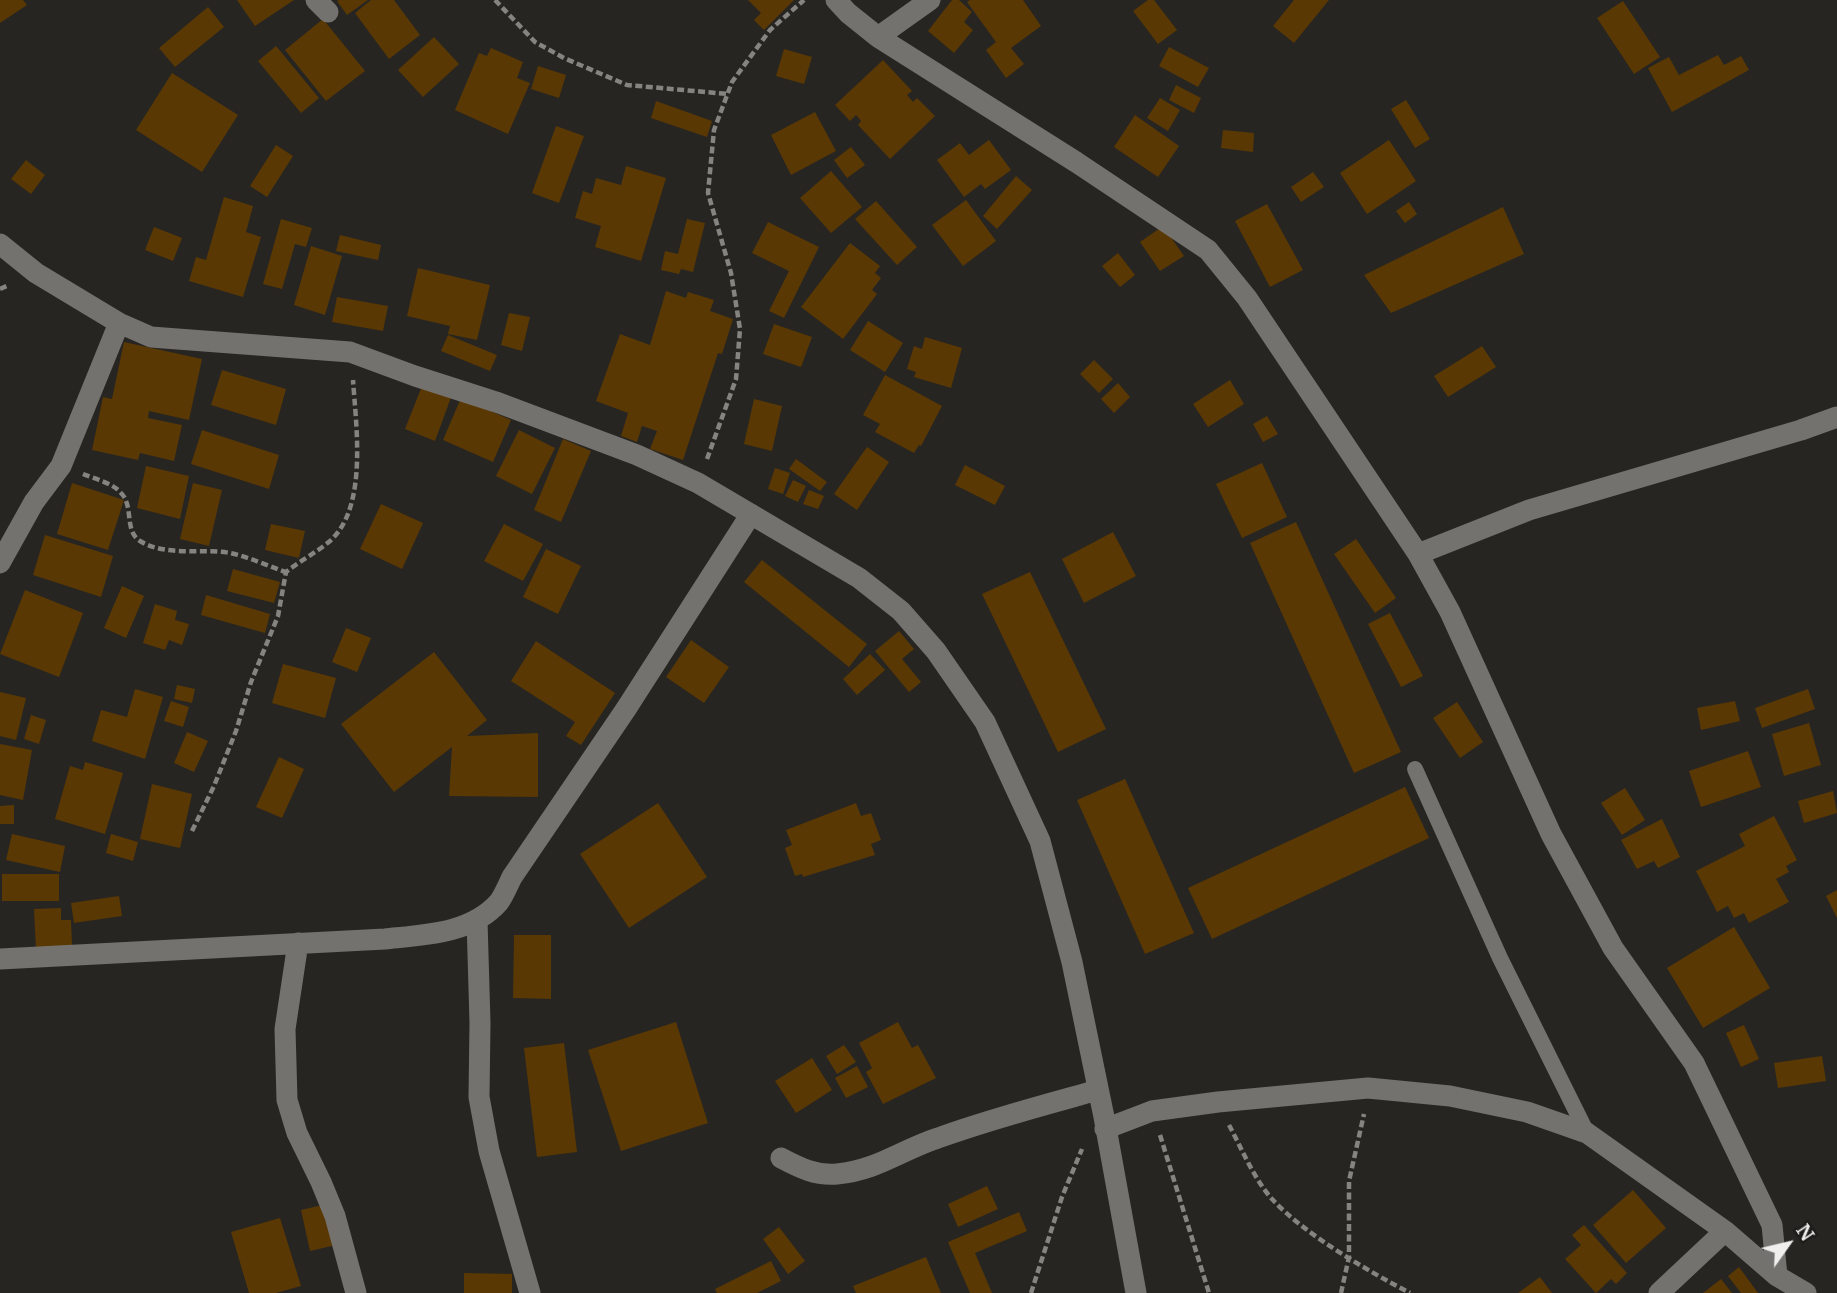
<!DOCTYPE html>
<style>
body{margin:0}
#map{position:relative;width:1837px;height:1293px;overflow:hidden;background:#272522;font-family:Merriweather,serif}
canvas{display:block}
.north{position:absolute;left:1753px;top:1209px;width:70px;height:70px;-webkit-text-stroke:5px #1d1c19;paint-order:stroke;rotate:56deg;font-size:19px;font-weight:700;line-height:28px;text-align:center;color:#f0efed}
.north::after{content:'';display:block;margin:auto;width:24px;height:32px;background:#f0efed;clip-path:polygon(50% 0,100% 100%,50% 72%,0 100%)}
</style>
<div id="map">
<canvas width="1837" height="1293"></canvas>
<div class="north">N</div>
</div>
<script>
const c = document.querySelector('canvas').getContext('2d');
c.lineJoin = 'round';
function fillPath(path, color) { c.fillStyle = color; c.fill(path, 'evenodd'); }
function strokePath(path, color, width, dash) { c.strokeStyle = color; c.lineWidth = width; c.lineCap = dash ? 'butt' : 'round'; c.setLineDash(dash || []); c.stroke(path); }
fillPath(new Path2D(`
 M0,0H23L27,5L0,23Z
 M237,0H294L255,26Z
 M339,0H368L347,15L337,1Z
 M371,0H394L420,35L389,59L355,13Z
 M748,0H794L764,30L754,20L761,13Z
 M952,0H959L972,12L964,22L973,30L954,53L928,31Z
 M970,0H1023L1041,26L1011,48L1024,64L1006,78L986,50L996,42L967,2Z
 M1148,0H1154L1177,30L1158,44L1133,11Z
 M1294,0H1329L1294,43L1273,26Z
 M1623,1L1660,57L1634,74L1597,18Z
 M208,7L224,27L175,67L159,48Z
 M323,19L365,71L326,101L285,50Z
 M434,37L459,64L423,97L398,70Z
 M276,46L319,98L301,113L258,61Z
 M1169,47L1209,68L1198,87L1159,66Z
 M491,48L523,62L517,78L530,83L508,134L455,110L479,53L487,56Z
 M784,49L812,57L804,84L776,76Z
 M1718,55L1724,65L1741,56L1749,70L1672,112L1648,68L1669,57L1679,75Z
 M883,60L912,91L907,95L913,102L917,98L935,116L890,159L858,125L861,121L856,115L850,121L835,105Z
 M538,66L566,75L559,98L531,89Z
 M172,73L238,115L202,172L136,130Z
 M1176,85L1201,98L1194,113L1169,100Z
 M1160,98L1180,110L1168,131L1147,118Z
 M1406,100L1430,139L1415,148L1391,109Z
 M656,101L712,121L707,137L651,118Z
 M815,112L836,151L791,175L771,135Z
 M1135,115L1179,146L1158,177L1114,147Z
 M556,126L584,136L559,203L532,193Z
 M1223,130L1254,133L1253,152L1221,148Z
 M989,140L1011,170L985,189L981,184L964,197L937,160L960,143L969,155Z
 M1389,140L1416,181L1367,214L1340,173Z
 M276,145L293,156L267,197L250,186Z
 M851,147L865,165L847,178L834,160Z
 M26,160L45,175L31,194L11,179Z
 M626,166L666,178L641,261L595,247L601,226L575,218L583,191L592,194L596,178L621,185Z
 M831,171L862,207L831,233L800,198Z
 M1313,172L1324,187L1301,202L1291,187Z
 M1016,176L1032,190L997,229L983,216Z
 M224,197L253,206L246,232L261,237L243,297L189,281L196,257L206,260Z
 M966,200L996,241L963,266L932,225Z
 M876,201L917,247L897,265L855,219Z
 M1409,202L1417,214L1405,223L1396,211Z
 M1267,204L1303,270L1270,287L1235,221Z
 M1503,207L1524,254L1391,313L1364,275Z
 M281,219L312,228L306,247L295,244L282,289L263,284Z
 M687,219L705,223L693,272L681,269L679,274L661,270L665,251L678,254Z
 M768,222L819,247L784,318L769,311L789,271L752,253Z
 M1163,226L1184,256L1160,271L1140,242Z
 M154,227L182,238L173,261L145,250Z
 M340,235L381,245L378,260L336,251Z
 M850,243L880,266L875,273L881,278L872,290L877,294L843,339L801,307Z
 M311,246L342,256L325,315L294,305Z
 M1118,253L1135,275L1120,287L1102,266Z
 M418,268L490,285L477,340L448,334L450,326L407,316Z
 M666,291L686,298L688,292L714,300L710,311L733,319L722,354L718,353L683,460L650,449L657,431L642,426L637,442L621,436L628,413L596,401L620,334L650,345Z
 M337,297L388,306L383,331L332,322Z
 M509,313L530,317L522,351L501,345Z
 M868,321L903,343L885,372L850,350Z
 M774,324L812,337L801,367L763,354Z
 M448,335L497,355L490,371L441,351Z
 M925,337L962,348L951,388L914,377L916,372L907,369L914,346L922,349Z
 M124,342L202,359L189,420L149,411L148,418L182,425L174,461L140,453L138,460L92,450L103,397L112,399Z
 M1482,346L1496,367L1448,397L1434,376Z
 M1094,360L1113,379L1099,393L1080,374Z
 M222,370L286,389L276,425L211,405Z
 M885,375L942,406L921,446L919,445L914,453L875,432L880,424L863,415Z
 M1230,380L1244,404L1208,427L1193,404Z
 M424,381L453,392L435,441L405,429Z
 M1118,383L1130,397L1114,413L1101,399Z
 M461,398L511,420L493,462L443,440Z
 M754,399L782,406L772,451L744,444Z
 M1267,416L1278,434L1263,442L1253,424Z
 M202,430L279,455L269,489L191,464Z
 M519,430L555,448L532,494L496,476Z
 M563,439L591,451L561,522L534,510Z
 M867,447L889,462L857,510L834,494Z
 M796,459L827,482L820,491L789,469Z
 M1262,463L1287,517L1242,538L1216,484Z
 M965,465L1005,486L995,505L955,485Z
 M146,466L189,476L180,519L137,508Z
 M775,468L790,473L783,494L768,489Z
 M793,480L806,486L798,502L785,496Z
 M72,483L124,500L108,550L57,534Z
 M193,483L222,490L209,546L180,539Z
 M809,490L824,496L818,509L803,504Z
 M381,504L423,523L402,569L360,549Z
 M1296,522L1401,752L1354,773L1250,543Z
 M271,524L305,531L299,558L265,550Z
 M504,524L543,544L523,581L484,561Z
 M1113,532L1136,576L1084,603L1062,559Z
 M45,535L113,556L101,597L33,575Z
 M1356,539L1396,598L1375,613L1334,554Z
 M546,549L581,566L558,614L523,597Z
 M762,560L867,644L849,667L744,582Z
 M233,569L280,582L274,603L227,591Z
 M1030,572L1106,729L1058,752L982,594Z
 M122,586L144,596L126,638L104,628Z
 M25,590L83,613L59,677L0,654Z
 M206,595L270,614L265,633L201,615Z
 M155,604L177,611L175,620L189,624L182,645L169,640L165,650L143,643Z
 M1390,613L1423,676L1401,687L1368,624Z
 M346,628L371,638L357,672L332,662Z
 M899,631L914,649L902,659L921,682L909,692L875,651Z
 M691,640L729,667L704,703L666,677Z
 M536,641L615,693L581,745L566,736L575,722L511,681Z
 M434,652L487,720L467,736L538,733V797L449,796L452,747L394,792L341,724Z
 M870,654L885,670L857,695L843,679Z
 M283,664L336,678L325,718L272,703Z
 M177,685L195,689L192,703L174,699Z
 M135,689L163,697L145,759L92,741L101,710L127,717Z
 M1808,689L1815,709L1762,728L1755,708Z
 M0,692L26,698L16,740L0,736Z
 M171,701L189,707L183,727L164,721Z
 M1735,701L1740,721L1701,730L1697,708Z
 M1457,702L1483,742L1460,758L1433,718Z
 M31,715L46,720L39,744L24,739Z
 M1809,723L1821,765L1784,776L1772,734Z
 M187,732L208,741L194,772L174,763Z
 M0,744L32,750L23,800L0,795Z
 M1748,751L1761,787L1701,807L1689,771Z
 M279,757L304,769L282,818L256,807Z
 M85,762L123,773L105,834L55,819L70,766L83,770Z
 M1125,779L1194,933L1145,954L1077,800Z
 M152,784L192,794L180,848L140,839Z
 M1405,787L1429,838L1212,939L1188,888Z
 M1625,788L1645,820L1622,835L1601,803Z
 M1833,791L1837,813L1804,823L1798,801Z
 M658,803L707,877L629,928L580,854Z
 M856,803L861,816L871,813L881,840L871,844L875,855L803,877L802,874L795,876L785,848L792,845L786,830Z
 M14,805V824H0V806Z
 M1774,816L1797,860L1786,866L1789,872L1776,879L1789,902L1749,923L1744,913L1734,918L1728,906L1717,912L1696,871L1745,846L1739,834Z
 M1662,819L1680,857L1658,868L1654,861L1637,869L1621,840Z
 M12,834L65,846L60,872L6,860Z
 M111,834L138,842L133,861L106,853Z
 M2,874H59V901H2Z
 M1837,890V918L1826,896Z
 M119,896L122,916L74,923L71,903Z
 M61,908V920H71L72,945L36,950L34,909Z
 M1734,927L1770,988L1703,1028L1667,968Z
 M514,935H551V999L513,998Z
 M676,1022L708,1123L621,1151L588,1050Z
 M898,1022L912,1048L918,1045L936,1078L883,1104L866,1072L872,1068L859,1043Z
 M1744,1025L1759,1059L1741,1067L1726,1033Z
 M564,1043L577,1152L537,1157L524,1048Z
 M844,1045L856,1062L837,1074L826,1056Z
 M1822,1056L1826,1081L1778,1088L1774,1063Z
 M812,1058L832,1090L796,1113L775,1081Z
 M857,1066L868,1087L846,1098L835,1078Z
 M987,1186L998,1209L958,1227L948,1204Z
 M1633,1190L1666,1228L1626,1263L1593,1225Z
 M327,1204L336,1245L310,1251L301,1210Z
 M1019,1212L1027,1231L975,1253L992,1293H970L948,1242Z
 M280,1218L301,1286L276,1293H249L231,1232Z
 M1584,1225L1627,1273L1616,1284L1611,1279L1596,1293L1565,1259L1581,1245L1572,1235Z
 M779,1227L805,1261L788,1274L763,1239Z
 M926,1257L941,1293H856L853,1286Z
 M771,1261L781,1281L757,1293H717L715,1289Z
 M1739,1267L1758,1293H1741L1728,1276Z
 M464,1273L512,1274V1293H464Z
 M1540,1277L1552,1293H1518Z
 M1721,1279L1732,1293H1703Z`), '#593804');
strokePath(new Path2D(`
 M495,0L535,42L564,58L627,85L728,94
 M0,289L9,285
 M707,459L736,379L740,329L731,273L708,193L714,130L732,82L770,30L804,0
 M83,474C95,479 113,483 121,493C134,506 124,531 140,541C166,557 202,548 230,553C249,557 268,566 286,572
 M192,831L214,786L236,731L251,682L278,616L286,572C300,561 317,552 330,541C368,507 356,426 353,380
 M1229,1125C1242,1149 1254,1179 1272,1199C1304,1234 1368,1271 1410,1293
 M1160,1135L1209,1293
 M1031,1293L1062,1197L1082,1149
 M1341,1293L1349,1257V1181L1364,1114`), '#858481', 4.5, [7, 3.5]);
strokePath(new Path2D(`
 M1415,769L1500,958L1587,1133`), '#74726f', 16);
strokePath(new Path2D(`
 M316,0L328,12
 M836,0L848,13L878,37L1076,162L1208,250L1247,298L1418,554L1450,612L1551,834L1613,948L1694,1063L1772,1225L1777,1276
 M878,37L930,0
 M0,244L36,273L119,323L151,337L350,352L415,376L499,403L637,455L698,483L859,578L901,611L936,651L985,722L1040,841L1072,962L1104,1117L1136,1293
 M1418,554L1529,510L1801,430L1837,417
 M0,563L34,502L61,466L119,323
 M477,920L480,1023L479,1097L489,1151L530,1293
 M298,943L285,1029L287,1100L297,1133L321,1182L335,1216L356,1293
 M0,959L385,939C424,935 471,934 499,902C504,895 508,885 512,877L626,709L751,514
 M1105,1129L1152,1111L1218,1102L1368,1088L1450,1096L1527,1112L1587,1133L1725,1231L1777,1276L1806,1293
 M781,1158C800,1168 816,1176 837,1174C878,1170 901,1150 938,1138C990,1119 1044,1105 1098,1090
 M1659,1293L1725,1231`), '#74726f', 21);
</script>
